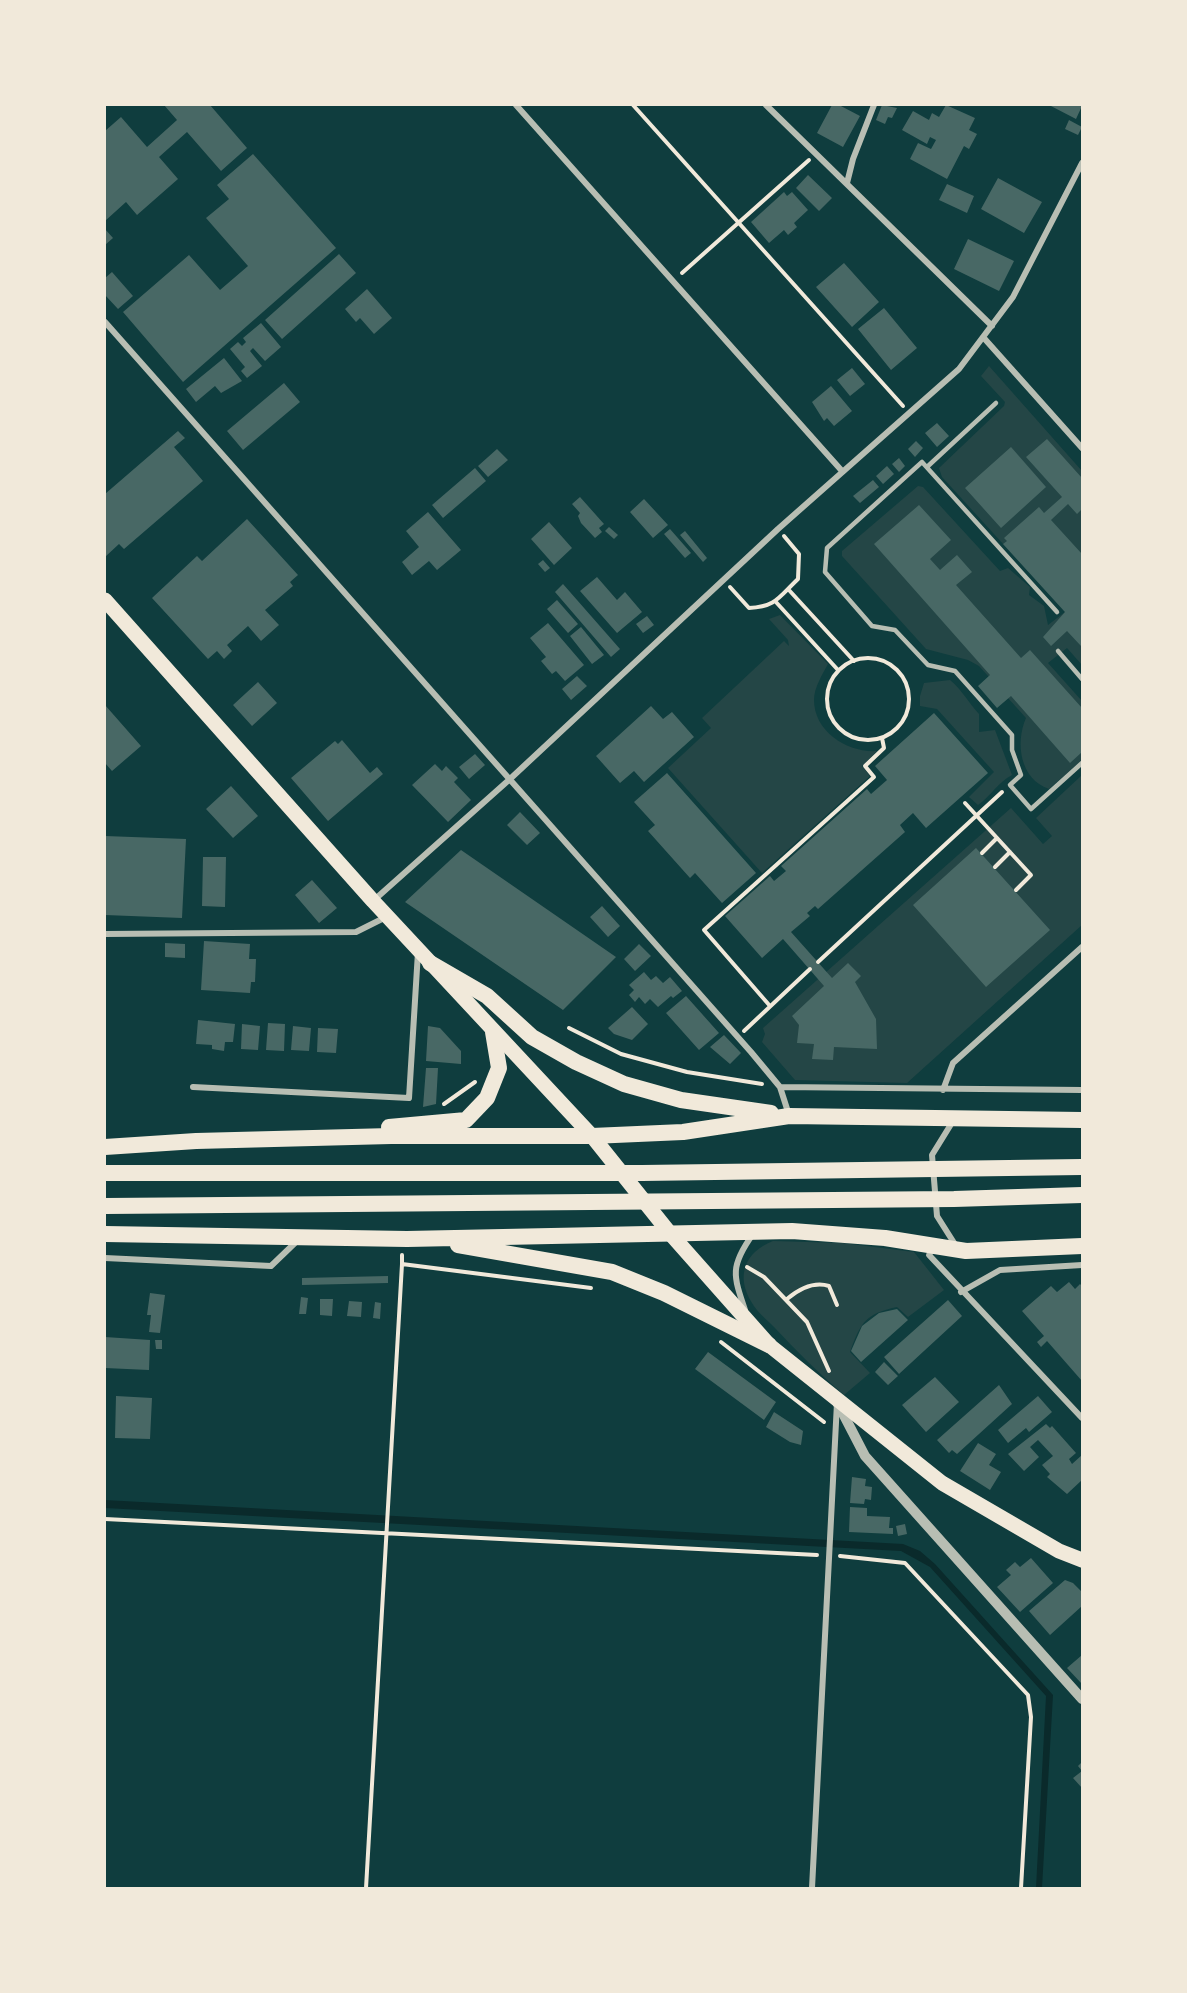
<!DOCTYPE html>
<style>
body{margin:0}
#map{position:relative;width:1187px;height:1993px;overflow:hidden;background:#0f3d3e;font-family:Bitter,serif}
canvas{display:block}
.frame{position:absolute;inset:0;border:106px solid #f1e9da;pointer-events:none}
</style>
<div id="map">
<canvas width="1187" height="1993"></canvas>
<div class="frame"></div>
</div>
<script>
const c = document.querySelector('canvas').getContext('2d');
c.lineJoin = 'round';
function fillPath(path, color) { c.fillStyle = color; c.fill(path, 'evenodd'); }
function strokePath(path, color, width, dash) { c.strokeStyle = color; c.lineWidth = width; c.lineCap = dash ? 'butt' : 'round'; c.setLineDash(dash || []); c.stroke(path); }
fillPath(new Path2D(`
 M989,366L1082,471V665L1067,648L1048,663L1082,701V760L1049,789C1020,779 1015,743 1026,718L979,666L968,660L926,649L842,556V551L918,486L923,487L1000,571L1008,568L1030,587L1029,595L1044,606L1048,625L1065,612L942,477L939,468L1004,406L1005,402L981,376Z
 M780,615L828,664C822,675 814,688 814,700C814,732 848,753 877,751L862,766L870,776L762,873L668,768L711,728L702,718L784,641L789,646L788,640L769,619Z
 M950,680C962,690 968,702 979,714V732L995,730L1012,775C998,782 991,796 978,805L969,797L994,772L937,709L920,706V696L924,683Z
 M1082,775V925L907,1083L795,1080L762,1042L765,1034L763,1028L1011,808L1043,844L1052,836L1036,818Z
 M773,1241L843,1243L914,1252L944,1290L908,1317L897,1307C865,1314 861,1322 850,1352L870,1373L844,1395C820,1374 796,1351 774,1327C767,1320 757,1312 752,1303C735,1276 745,1252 773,1241Z`), '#244646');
fillPath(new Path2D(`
 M105,1500L903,1544L920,1551L935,1564L1053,1695L1042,1888H1036L1046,1696L930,1567L901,1551L105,1508Z`), '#0a2a2b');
fillPath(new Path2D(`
 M164,105H210L247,148L221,171L187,132L159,157L178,179L137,215L126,202L105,221V131L121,117L147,147L177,120Z
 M832,105H839L860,116L843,147L817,133Z
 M882,105L897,108L892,118L888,117L885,124L876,120Z
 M946,105L975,118L969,130L977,134L969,149L964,146L947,179L910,159L918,143L931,149L936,140L930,137L927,144L902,130L913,111L929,120L932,113L939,117Z
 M1049,105H1082V106L1076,119Z
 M1069,120L1082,127L1078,135L1065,129Z
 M253,154L336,248L183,382L123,312L189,255L220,290L248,266L206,218L229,199L217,185Z
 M808,175L832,198L819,211L796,188Z
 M998,178L1042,202L1024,233L981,209Z
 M947,184L974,196L967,213L939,200Z
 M784,192L787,196L792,192L808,210L794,223L797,227L788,235L784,230L769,243L751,222Z
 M105,229L113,238L105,245Z
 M968,239L1014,261L999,291L954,269Z
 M339,254L356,273L282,339L265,320Z
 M844,263L879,302L852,327L816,287Z
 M112,272L133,296L118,309L105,295V278Z
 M367,289L392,318L374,334L360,318L356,322L345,309Z
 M884,308L917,348L891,370L858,329Z
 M261,323L281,347L265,361L253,348L250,351L262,366L247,378L241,371L245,367L230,349L238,342L242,346L246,342L243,338Z
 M224,358L242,381L221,393L215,386L196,402L186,389Z
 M852,368L865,384L850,396L837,380Z
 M284,383L300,402L243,450L227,431Z
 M831,386L852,411L834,426L827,418L824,421L812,402Z
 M937,423L949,436L937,447L925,433Z
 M178,431L185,438L174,447L203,481L124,549L119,544L105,557V494Z
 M1047,439L1082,478V509L1077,514L1068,504L1051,520L1082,554L1081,646L1067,631L1051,646L1043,637L1065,612L1003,544L1007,541L1004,538L1039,507L1044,513L1062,497L1026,457Z
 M916,441L923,448L915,457L908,449Z
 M1011,447L1046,487L1001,528L965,488Z
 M497,449L508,460L488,477L478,466Z
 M899,458L905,466L899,472L892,464Z
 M887,466L894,474L883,484L876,476Z
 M475,468L486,481L443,518L432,505Z
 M873,480L879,487L860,503L853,496Z
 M580,497L604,524L599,528L602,532L595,538L581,523L578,516L580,513L572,504Z
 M644,499L668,525L653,538L630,512Z
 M919,505L951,540L930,559L940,570L957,555L972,572L956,585L1021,658L1030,650L1082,708V752L1070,763L1011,696L997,708L978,686L990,675L874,544Z
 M428,512L461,550L437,570L429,561L412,575L402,562L419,547L406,531Z
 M247,519L298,575L290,582L293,586L265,610L279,625L261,641L248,626L227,645L232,651L224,659L217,651L208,659L152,598L197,556L202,561Z
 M549,522L572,548L554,565L531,539Z
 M609,527L618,535L614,539L605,531Z
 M670,529L691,553L685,558L664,534Z
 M685,531L707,558L703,562L680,535Z
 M543,560L550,568L545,572L538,564Z
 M597,577L617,600L625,592L642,612L617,633L580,591Z
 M563,584L620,649L611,657L555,592Z
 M557,600L578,624L568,633L547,609Z
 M647,616L654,625L643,633L636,624Z
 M548,623L584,665L565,681L556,671L552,674L541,661L546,657L530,638Z
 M581,627L604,655L592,664L570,636Z
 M577,676L587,686L571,700L562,689Z
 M258,682L277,703L252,726L233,705Z
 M105,705L141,746L112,771L105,763Z
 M651,706L663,719L672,712L694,737L644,782L634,771L620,783L596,756Z
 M934,713L988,773L926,828L913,813L900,825L905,832L818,909L815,906L807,913L810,916L791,932L832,978L848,963L861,976L855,982L876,1019L877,1049L834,1047L833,1060L812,1059L814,1044L797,1043L799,1025L792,1016L824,986L783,939L762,958L725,916L770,876L774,881L786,871L781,866L867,789L871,794L887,780L875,766Z
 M342,740L370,773L377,767L383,774L328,821L291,778L335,741L338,744Z
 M475,754L485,765L469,779L459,767Z
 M435,764L442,771L446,766L458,778L454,782L471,800L448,822L412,785Z
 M667,773L756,873L722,903L695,873L690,878L648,831L655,825L634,802Z
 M231,786L258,816L233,838L206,809Z
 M520,812L540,833L527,845L507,825Z
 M105,836L186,839L182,918L105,915Z
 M976,848L1050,930L986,987L913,905Z
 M461,850L616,957L563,1010L405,902Z
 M203,857H226L225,907L202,906Z
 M312,880L337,908L319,923L295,895Z
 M602,906L620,926L608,937L590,917Z
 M204,941L250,944L249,959H256L255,982H251L250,993L201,990Z
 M165,943L185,944V958L165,957Z
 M639,944L651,956L635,971L624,959Z
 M644,972L651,980L656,976L663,983L670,977L682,991L673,998L671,996L658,1007L650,999L645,1004L639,997L635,1002L629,995L634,990L629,985Z
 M686,996L719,1033L699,1050L666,1013Z
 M632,1007L648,1024L632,1040L614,1034L608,1028Z
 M198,1020L235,1024L233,1042H225L224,1051L212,1049V1045L196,1044Z
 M268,1023L285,1024L284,1051L266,1050Z
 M242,1024L260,1026L258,1050L241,1049Z
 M293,1026L311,1028L309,1051L291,1050Z
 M428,1026L440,1028L461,1051V1064L426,1061Z
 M318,1028L338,1029L336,1053L317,1052Z
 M724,1035L741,1053L730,1064L710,1047Z
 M426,1068H438L436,1104L423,1107Z
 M388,1276V1283L302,1285V1278Z
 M1069,1282L1075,1289L1080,1284L1082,1286V1381L1047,1341L1041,1347L1037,1342L1044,1336L1022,1311L1051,1286L1057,1292Z
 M150,1293L165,1295L160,1333L149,1332L151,1315H147Z
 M301,1297L308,1298L306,1314H299Z
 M320,1299H333L332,1316L320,1315Z
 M948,1300L962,1316L899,1374L884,1357Z
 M349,1301L362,1302L361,1317L347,1316Z
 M375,1302L381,1303L380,1319L373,1318Z
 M897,1309L908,1320L861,1362L851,1351L862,1326L879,1313Z
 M105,1337L150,1340L149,1370L105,1368Z
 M155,1340H162V1349H156Z
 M708,1352L776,1402L764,1420L695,1369Z
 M884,1362L898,1376L888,1385L875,1372Z
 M935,1377L959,1402L926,1432L902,1405Z
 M999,1385L1012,1404L957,1454L952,1450L949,1453L937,1440Z
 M116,1396L152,1398L150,1439L115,1438Z
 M1038,1396L1052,1412L1029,1432L1026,1428L1008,1443L998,1430Z
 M774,1412L803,1431L801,1445L790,1442L766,1427Z
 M1046,1424L1050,1428L1052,1426L1076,1453L1069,1459L1072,1464L1082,1455V1480L1067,1494L1047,1477L1050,1474L1042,1465L1053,1456L1038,1440L1030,1447L1039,1457L1024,1471L1008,1454Z
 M978,1443L996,1454L989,1465L1001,1472L990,1490L960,1471Z
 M852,1477L866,1479L865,1486L872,1487L871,1500L865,1499L864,1504L850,1503Z
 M850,1507L867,1508V1516L890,1517L889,1528H893V1534L849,1532Z
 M905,1524L907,1534L898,1536L896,1526Z
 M1031,1558L1053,1583L1020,1612L997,1587L1011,1575L1006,1570L1015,1562L1020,1567Z
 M1065,1580L1073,1583L1082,1592V1606L1050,1635L1029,1611Z
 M1082,1655V1684L1067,1668Z
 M1082,1762V1788L1073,1778L1082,1771L1078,1766Z`), '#486865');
strokePath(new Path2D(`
 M633,105L903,406
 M682,273L809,160
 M730,587L749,608C776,607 779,597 798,579L799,554L784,536
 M788,589L854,661
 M775,601L838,670
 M827 699a41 41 0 1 1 82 0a41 41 0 1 1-82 0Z
 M965,803L1031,875L1016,890
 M982,853L997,838
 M995,867L1010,852
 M818,962L1002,792
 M770,1006L704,930L874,777L865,766L884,748L882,738
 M569,1028L621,1054L687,1072L762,1084
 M744,1031L810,969
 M444,1104L475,1082
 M402,1255V1264L591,1288
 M747,1267L764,1277L807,1322L829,1371
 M787,1299C799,1289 813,1281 829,1286L837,1305
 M721,1342L824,1422
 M105,1519L817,1555
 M840,1556L905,1563L1028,1695L1031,1717L1021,1888
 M366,1888L402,1264`), '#f1e9da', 4);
strokePath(new Path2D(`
 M927,467L996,403
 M1057,612L922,462L827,548L825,572L872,626L895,630L928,665L955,671L1012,735V750L1021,775L1010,785L1031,809L1082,763
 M1058,651L1082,679`), '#b8beb3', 4.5);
strokePath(new Path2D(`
 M516,105L842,471
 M766,105L992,326
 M847,183L853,159L874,105
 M105,322L751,1052L780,1087L789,1115
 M983,337L1082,448
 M373,901L510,779L778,529L959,369L1013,297L1082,163
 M105,934L356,932L386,917
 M193,1087L409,1098L418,952
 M780,1087L1082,1090
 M943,1090L953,1063L1082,947
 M953,1121L932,1155L937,1216L956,1246
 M933,1247L929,1255L1082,1418
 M105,1258L271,1266L297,1241
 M961,1292L1000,1270L1082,1265
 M745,1310C733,1275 730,1266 753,1234
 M812,1888L837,1403`), '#b8beb3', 6);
strokePath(new Path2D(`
 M837,1402L865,1456L1082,1699`), '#b8beb3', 10);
strokePath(new Path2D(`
 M105,600L373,901L592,1136L668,1231L769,1345L942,1483L1059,1551L1082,1560`), '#f1e9da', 15);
strokePath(new Path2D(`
 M430,963L487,996L532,1037L576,1062L624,1084L681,1100L771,1113
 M389,1127L466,1120L487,1098L499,1068L493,1032
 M105,1147L196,1141L391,1136H592L683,1132L789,1116L1082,1120
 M105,1173H642L1082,1167
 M105,1206L954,1199L1082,1195
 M105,1234L407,1239L792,1231L885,1238L966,1251L1082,1246
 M458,1245L612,1272L664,1293L769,1345`), '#f1e9da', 16);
</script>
